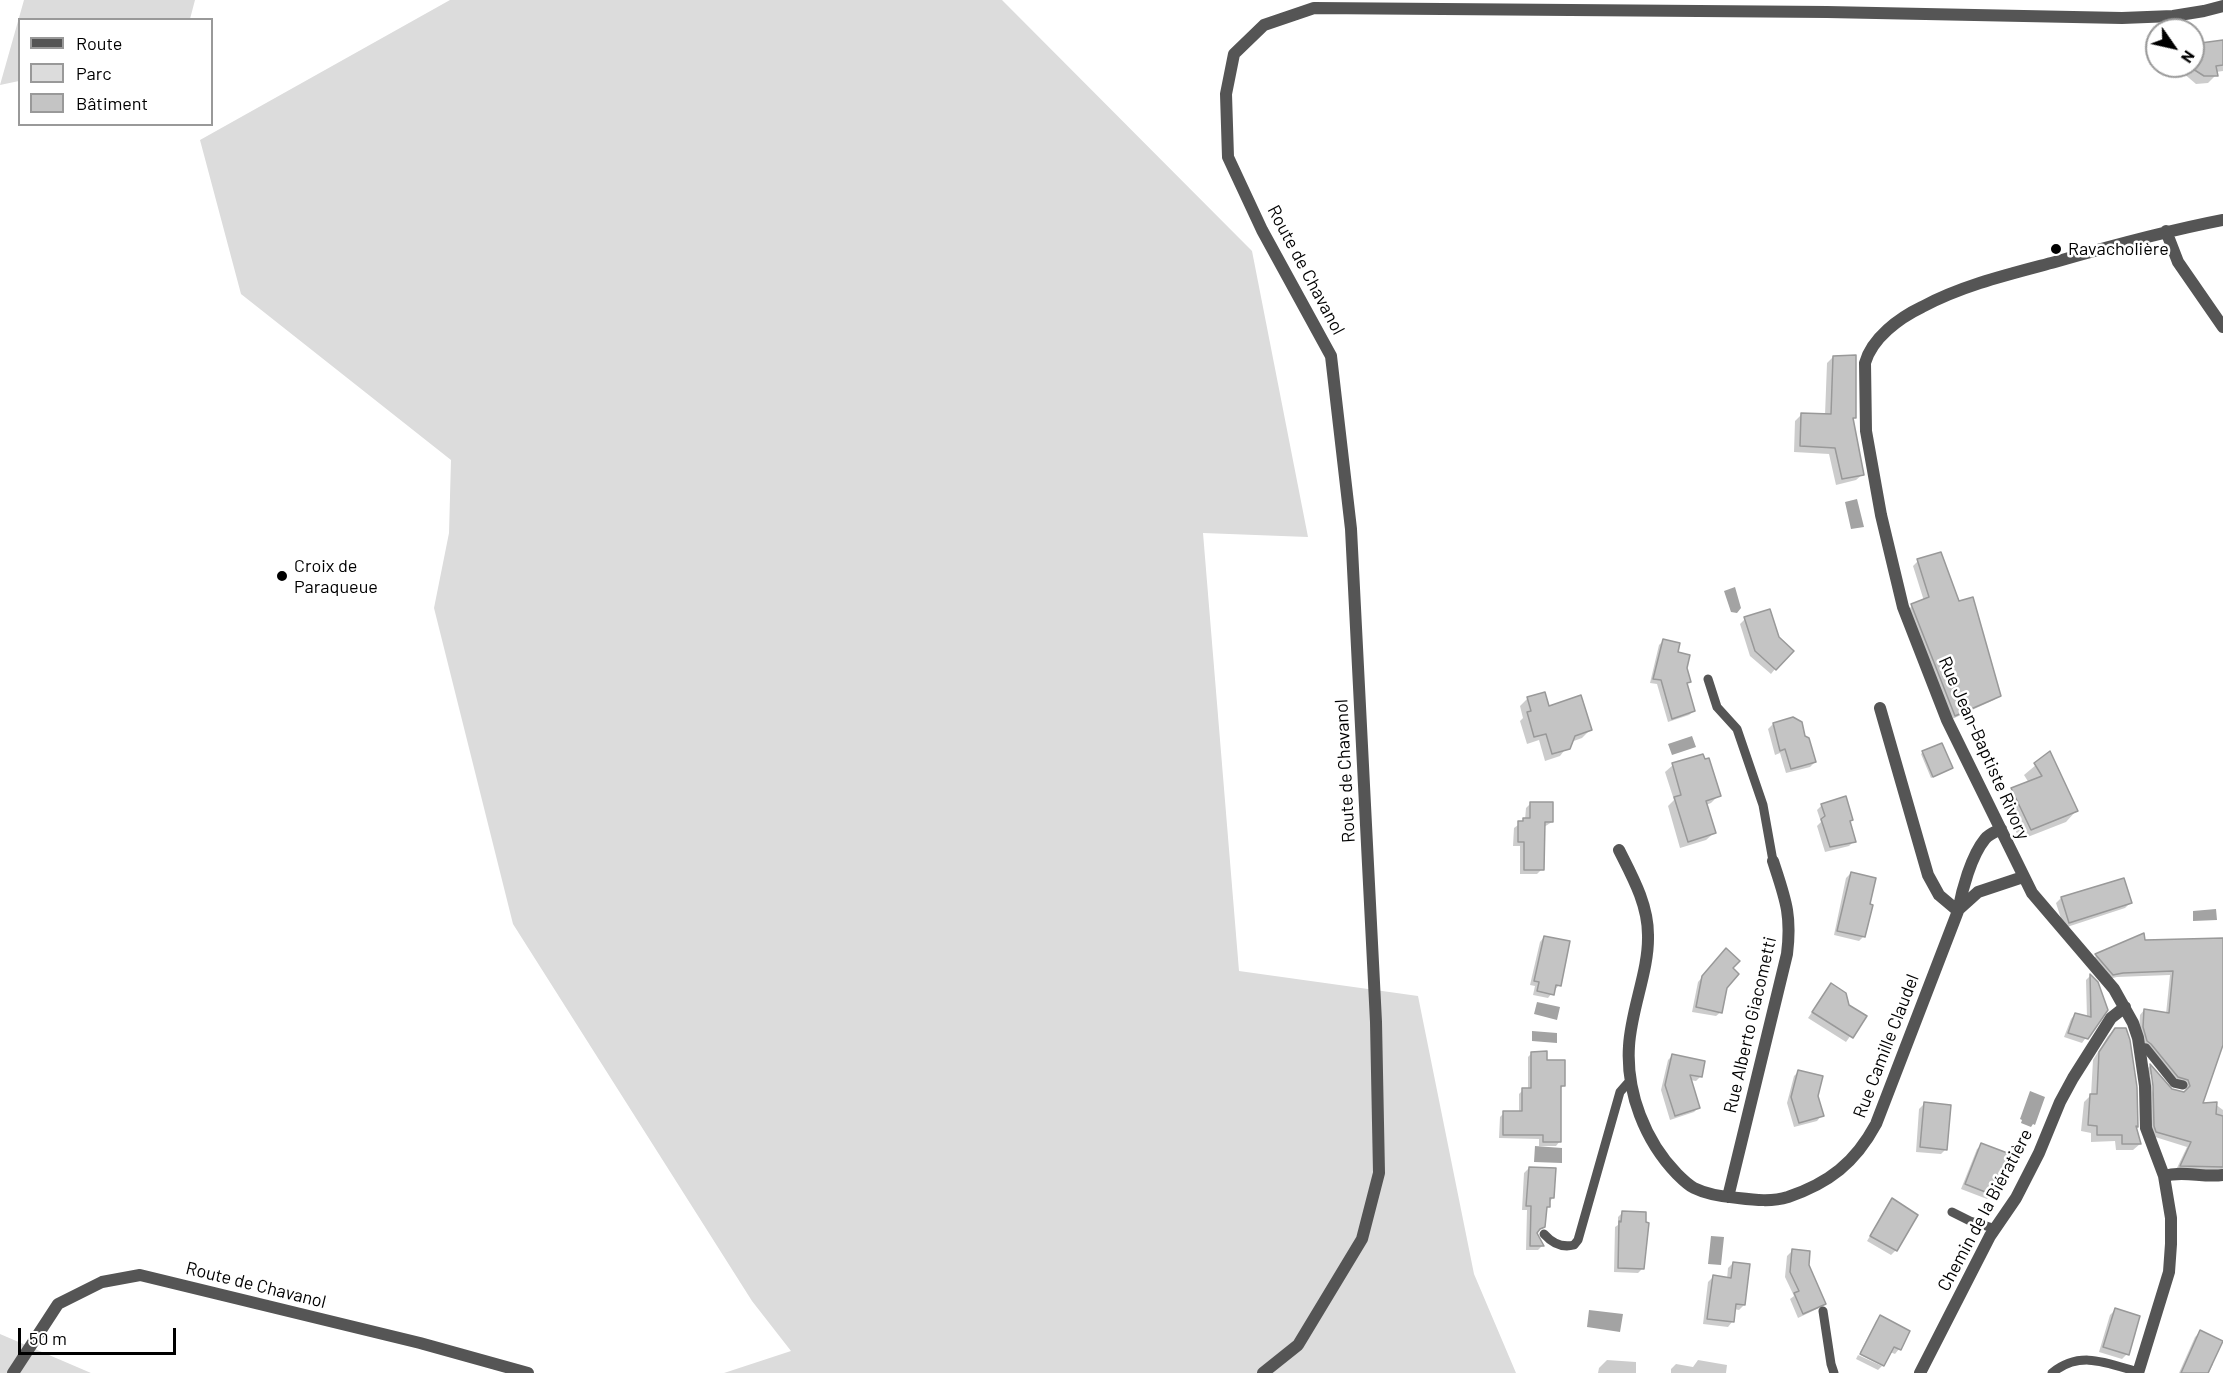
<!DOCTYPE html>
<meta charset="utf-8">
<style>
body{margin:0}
#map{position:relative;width:2223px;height:1373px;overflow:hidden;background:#fff;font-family:Barlow,sans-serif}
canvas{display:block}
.legend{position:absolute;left:18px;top:18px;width:195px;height:108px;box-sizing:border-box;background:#fff;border:2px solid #999;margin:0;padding:8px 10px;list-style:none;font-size:18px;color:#000}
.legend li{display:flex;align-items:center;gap:12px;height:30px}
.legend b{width:30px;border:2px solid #999}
.north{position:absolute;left:2145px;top:18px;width:60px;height:60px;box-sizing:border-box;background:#fff;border:2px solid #999;border-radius:50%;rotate:124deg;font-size:16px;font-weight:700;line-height:24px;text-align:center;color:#000}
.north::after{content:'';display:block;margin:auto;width:21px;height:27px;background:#000;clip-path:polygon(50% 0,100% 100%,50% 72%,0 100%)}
.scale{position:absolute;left:18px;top:1328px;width:158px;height:27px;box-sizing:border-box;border:3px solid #000;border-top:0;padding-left:8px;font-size:18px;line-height:21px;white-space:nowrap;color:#000;-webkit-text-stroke:4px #fff;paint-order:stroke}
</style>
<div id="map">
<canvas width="2223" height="1373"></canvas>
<ul class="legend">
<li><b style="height:8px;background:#555"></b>Route</li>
<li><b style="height:16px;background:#dcdcdc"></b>Parc</li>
<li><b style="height:16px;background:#c4c4c4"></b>Bâtiment</li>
</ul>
<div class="north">N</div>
<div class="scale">50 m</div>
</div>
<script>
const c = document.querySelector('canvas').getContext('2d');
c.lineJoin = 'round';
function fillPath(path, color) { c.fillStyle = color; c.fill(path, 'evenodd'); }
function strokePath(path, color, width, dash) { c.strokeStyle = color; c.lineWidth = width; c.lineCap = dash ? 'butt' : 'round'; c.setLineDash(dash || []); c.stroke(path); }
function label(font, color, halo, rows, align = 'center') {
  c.font = font + ' Barlow,sans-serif'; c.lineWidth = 5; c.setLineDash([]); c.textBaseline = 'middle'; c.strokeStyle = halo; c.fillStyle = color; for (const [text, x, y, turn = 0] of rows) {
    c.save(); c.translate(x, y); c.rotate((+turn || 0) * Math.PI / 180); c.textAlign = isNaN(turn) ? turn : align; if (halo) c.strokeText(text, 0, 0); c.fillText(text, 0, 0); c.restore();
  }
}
fillPath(new Path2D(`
 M24,0H195L190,19L20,20L19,81L0,85Z
 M450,0H1002L1252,251L1308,537L1203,533L1239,971L1418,996L1474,1274L1516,1373H724L791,1351L752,1301L513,924L434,608L449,533L451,460L241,294L200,140Z
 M0,1334L91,1373H0Z`), '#dcdcdc');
fillPath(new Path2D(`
 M1857,499L1864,527L1851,529L1845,502Z
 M1735,587L1741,608L1737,613L1731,612L1724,591Z
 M1692,736L1696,747L1672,755L1668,744Z
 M2216,909L2217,920L2193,921V911Z
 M1537,1002L1560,1007L1557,1020L1534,1014Z
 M1532,1031L1557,1033V1043L1532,1041Z
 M2030,1091L2045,1097L2035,1125L2033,1124L2031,1127L2021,1123L2022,1120L2020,1119Z
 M1535,1146L1562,1148V1163L1534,1162Z
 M1711,1236L1724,1237L1721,1265L1708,1264Z
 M1589,1310L1623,1314L1620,1332L1587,1327Z`), '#a3a3a3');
fillPath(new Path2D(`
 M2223,41V71L2216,72V75L2208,83L2196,84L2182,72L2181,66H2193V46Z
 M1833,357L1855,417L1852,420L1863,474L1856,480L1836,485L1829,454L1794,452L1795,421L1801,415H1825L1827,363Z
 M1918,561L1958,603L1999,695L1994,700L1950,720L1907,611L1912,606L1924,601L1913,566Z
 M1745,619L1775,669L1771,674L1750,656L1740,624Z
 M1663,641L1676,653L1685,669L1690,681L1686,685L1694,711L1689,715L1668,722L1657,684L1650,683L1659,645Z
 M1544,694L1548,707L1590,730L1582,738L1571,742L1560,756L1545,761L1539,740L1527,744L1520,721L1523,718L1520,706L1527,699Z
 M1773,724L1804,738L1815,762L1810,767L1786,773L1780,753L1775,755L1768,729Z
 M1923,752L1951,768L1931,778L1921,754Z
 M2049,754L2076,811L2066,822L2020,840L2001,800L2012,789L2029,783L2024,775Z
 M1673,765L1719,795L1711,803L1706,805L1714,833L1706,840L1680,848L1668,806L1674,800L1665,772Z
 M1531,803L1552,822L1544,827L1542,869L1537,874H1520V846H1513L1514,828L1525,820L1526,808Z
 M1822,805L1848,822L1854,841L1849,846L1825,852L1817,826L1821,822L1817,810Z
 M1851,873L1864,936L1859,941L1834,935L1846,878Z
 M2061,898L2130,903L2125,908L2064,928L2056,903Z
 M2143,935L2144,942L2223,940V1041L2201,1104H2215L2223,1110V1170H2176L2187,1147L2152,1136L2146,1070L2150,1066L2171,1091L2184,1092L2186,1089L2183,1084L2173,1081L2147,1048L2139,1032L2140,1015L2144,1010L2166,1014L2170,975L2117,977L2108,979L2092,960L2096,956ZM2150,1074L2154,1077L2156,1093H2153Z
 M1544,937L1559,985L1548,998L1533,995L1535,986L1530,985L1540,942Z
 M1722,955L1731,968L1721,1012L1716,1016L1692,1012L1698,982Z
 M2090,976L2106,1010L2082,1043L2064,1037L2071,1019L2075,1014L2087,1018L2086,980Z
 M1831,985L1848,1006L1864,1017L1846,1042L1808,1018Z
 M2115,1029L2135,1087V1127L2140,1144L2133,1150H2116L2115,1141L2091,1142V1133L2081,1131L2084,1102L2091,1095L2093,1060L2108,1036Z
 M1532,1053L1546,1062L1563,1086L1560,1089V1141L1556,1146H1539V1139L1499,1138L1500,1117L1504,1113H1519V1094L1523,1090L1528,1089V1057Z
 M1672,1056L1701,1076L1696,1081L1690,1080L1699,1107L1694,1112L1670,1120L1661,1090L1668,1060Z
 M1799,1071L1816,1096L1822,1115L1817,1121L1794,1127L1787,1103L1794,1076Z
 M1924,1104L1946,1149L1941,1154L1916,1152L1919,1109Z
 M1982,1145L1992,1194L1987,1199L1961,1189L1977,1149Z
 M1529,1168L1553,1197L1545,1210L1544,1227L1536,1233L1542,1246L1538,1250H1526L1527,1210H1522L1524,1173Z
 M1892,1200L1896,1250L1891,1255L1867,1241Z
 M1623,1212L1643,1268L1638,1273L1614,1272L1615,1227L1618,1225V1217Z
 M1792,1251L1824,1303L1819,1308L1798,1318L1790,1299L1794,1296L1785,1277L1787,1256Z
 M1733,1263L1744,1305L1739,1310L1734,1309L1732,1322L1728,1327L1703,1324L1708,1282L1713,1277L1727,1279L1728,1268Z
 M2115,1310L2127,1354L2122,1359L2099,1352L2110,1315Z
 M1880,1317L1899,1349L1895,1354L1890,1352L1883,1364L1860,1352L1876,1321Z
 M2200,1332L2211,1364H2213L2209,1373H2179L2195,1337Z
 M1858,1355L1882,1366L1878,1370L1856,1359Z
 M1607,1360L1636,1362V1373H1598L1599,1368Z
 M1698,1360L1727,1365L1726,1373H1671V1369L1676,1364L1693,1367Z`), '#0003');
const building = new Path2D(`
 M2223,40V65L2216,66L2218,76H2204L2193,69V44Z
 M1856,355V418H1853L1864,475L1842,479L1835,448L1800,446L1801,413L1831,414L1833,356Z
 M1941,552L1959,601L1973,597L2001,696L1955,716L1911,604L1929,597L1917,559Z
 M1770,609L1779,637L1794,651L1776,670L1755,651L1744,617Z
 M1663,639L1680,643L1678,652L1690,655L1687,668L1691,682L1687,683L1695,711L1672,719L1661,680L1653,679Z
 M1545,692L1549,706L1581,695L1592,730L1575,736L1570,749L1552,754L1546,734L1534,737L1527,712L1531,711L1527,697Z
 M1793,717L1802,722L1805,736L1809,738L1816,762L1791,769L1785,749L1780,751L1773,723Z
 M1942,743L1953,768L1933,777L1922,751Z
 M2050,751L2078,811L2031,830L2011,788L2042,776L2034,763Z
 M1703,754L1705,759L1709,758L1721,796L1706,801L1716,833L1688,842L1674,797L1681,795L1672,763Z
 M1846,796L1853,820L1850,821L1856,842L1830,847L1821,819L1825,816L1821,804Z
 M1530,802H1553V822H1545L1544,870H1524V842H1518V821H1523V818H1530Z
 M1851,872L1876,878L1870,904L1873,905L1865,937L1837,931Z
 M2124,878L2132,903L2069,923L2061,897Z
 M2144,933L2145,940L2223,938V1045L2203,1103L2217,1102L2216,1114L2223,1116V1167L2180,1166L2191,1142L2156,1132L2154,1126L2153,1086L2150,1064L2172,1089L2184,1092L2190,1086L2188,1080L2178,1077L2151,1044L2147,1041L2143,1027L2144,1009L2169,1013L2173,971L2123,973L2113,975L2095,954Z
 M1544,936L1570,941L1561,986L1556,985L1554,995L1537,991L1539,982L1534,981Z
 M1726,948L1740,961L1733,968L1739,974L1727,988L1722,1013L1696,1007L1702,976Z
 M2090,974L2098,982L2108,1010L2088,1039L2068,1033L2075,1013L2091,1017Z
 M1831,983L1846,993L1849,1005L1867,1016L1853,1038L1812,1012Z
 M2115,1028H2126L2130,1040L2137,1087L2138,1127L2136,1126L2141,1144H2122V1135H2097V1126L2088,1125L2090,1094H2097L2099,1052Z
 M1547,1051V1060H1565V1086H1561V1142H1543V1135H1503V1111H1522V1088H1531V1052Z
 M1672,1054L1705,1061L1702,1077L1690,1075L1700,1108L1675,1116L1665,1085Z
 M1798,1070L1823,1076L1818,1096L1824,1116L1799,1123L1791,1097Z
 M1924,1102L1951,1105L1947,1150L1920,1147Z
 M1981,1143L2010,1154L1993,1195L1965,1184Z
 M1529,1167L1556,1168L1554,1198H1550V1207H1547L1545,1227L1540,1229L1537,1233L1544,1246H1530L1531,1206H1526Z
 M1892,1198L1918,1215L1897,1251L1870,1236Z
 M1622,1211L1646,1212V1222L1649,1223L1644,1269L1618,1268L1619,1221L1621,1222Z
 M1792,1249L1810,1251L1809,1265L1826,1304L1803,1314L1794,1293L1799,1291L1790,1272Z
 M1733,1262L1750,1264L1745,1305L1736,1304L1734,1322L1707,1319L1713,1275L1731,1278Z
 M2115,1308L2140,1316L2129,1355L2103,1347Z
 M1880,1315L1910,1331L1901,1350L1894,1347L1884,1366L1860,1354Z
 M2200,1330L2223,1341L2208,1373H2181Z`);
fillPath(building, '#c4c4c4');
strokePath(building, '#999', 1.5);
strokePath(new Path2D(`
 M1708,679L1717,707L1737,729L1763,805L1773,861
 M2139,1047L2146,1048L2174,1083L2183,1085
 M1952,1212L1970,1221L1996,1229
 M1544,1234C1552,1243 1562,1248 1574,1245L1578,1240L1620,1092L1627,1084L1632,1083
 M1823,1311L1831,1364L1834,1373
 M2052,1373C2080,1350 2107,1363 2138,1372`), '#555', 9);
strokePath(new Path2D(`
 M2166,231L2178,262L2223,327
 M1880,708L1928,875L1939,895L1958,911
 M1619,850C1632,876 1648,904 1648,935C1649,971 1631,1009 1629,1046C1626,1092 1645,1141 1677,1174C1682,1179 1688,1185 1694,1188C1708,1195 1724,1197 1738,1198C1755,1200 1772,1202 1788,1197C1829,1183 1855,1163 1876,1124L1958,911C1962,890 1971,856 1985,839C1989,834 1995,832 2001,829
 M1958,910L1978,892L2023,877
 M2164,1176C2183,1170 2203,1178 2223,1175
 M1728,1197L1787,954C1792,914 1785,898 1773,861
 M1920,1373L1990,1236L2016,1198L2039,1153L2060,1102L2073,1078L2111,1018L2125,1007
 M2138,1373L2169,1272L2171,1244V1218L2164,1176L2146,1128L2145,1086L2138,1038L2133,1023L2114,989L2032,893L1947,720L1903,607L1881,515L1866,431L1865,363C1872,338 1899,318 1922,307C1963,285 2010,274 2055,262C2111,246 2166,231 2223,220`), '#555', 12);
strokePath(new Path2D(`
 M13,1373L58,1304L102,1282L140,1275L420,1343L528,1373
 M1263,1373L1298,1345L1362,1239L1379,1173L1376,1022L1351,529L1331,356L1262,230L1228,157L1226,94L1234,54L1264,25L1314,8L1827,12L2122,18L2173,16L2204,11L2223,6`), '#555', 12);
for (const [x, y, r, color] of [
 [2056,249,6,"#000"],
 [282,576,6,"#000"]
]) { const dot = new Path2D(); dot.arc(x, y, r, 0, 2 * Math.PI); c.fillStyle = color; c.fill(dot); strokePath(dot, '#fff', 2); }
label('18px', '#000', '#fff', [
 ["Ravacholière",2068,249],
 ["Croix de",294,566],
 ["Paraqueue",294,587]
], 'left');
label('18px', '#000', '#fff', [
 ["Route de Chavanol",1306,270,62],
 ["Rue Jean-Baptiste Rivory",1984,748,66],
 ["Route de Chavanol",1345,771,-93],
 ["Rue Alberto Giacometti",1750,1025,-77],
 ["Rue Camille Claudel",1886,1046,-69],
 ["Chemin de la Biératière",1985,1210,-62],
 ["Route de Chavanol",256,1285,14]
]);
</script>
